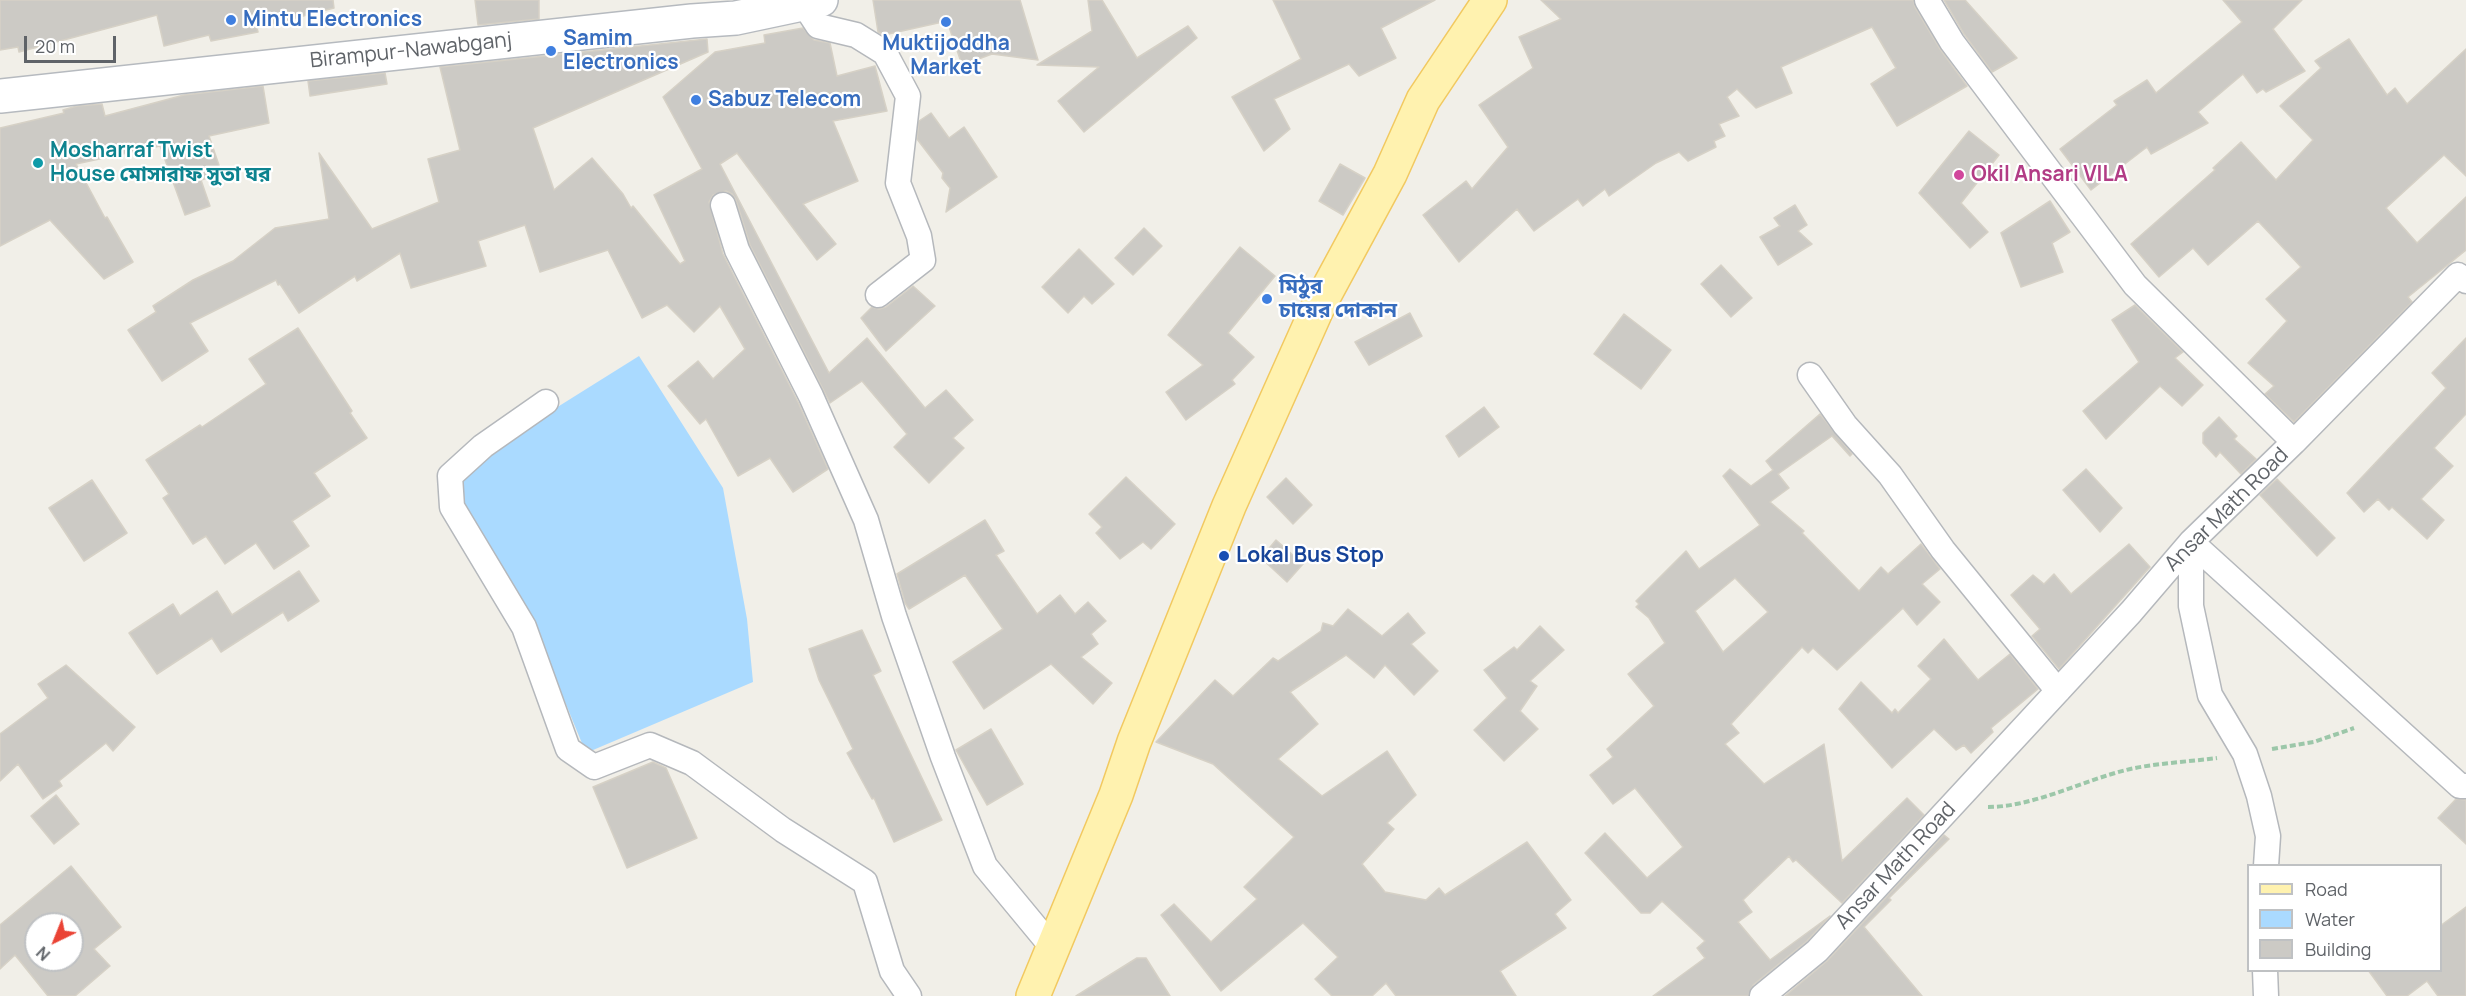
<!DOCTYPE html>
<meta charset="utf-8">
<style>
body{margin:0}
#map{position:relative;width:2466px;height:996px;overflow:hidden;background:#f1efe8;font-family:Manrope,sans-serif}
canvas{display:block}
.legend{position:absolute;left:2247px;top:864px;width:195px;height:108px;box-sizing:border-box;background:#fff;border:2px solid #bfc1c3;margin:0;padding:8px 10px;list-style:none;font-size:18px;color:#5f6368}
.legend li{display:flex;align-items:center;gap:12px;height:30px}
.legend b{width:30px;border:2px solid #bfc1c3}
.north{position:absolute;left:24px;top:912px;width:60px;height:60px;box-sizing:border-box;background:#fff;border:2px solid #bfc1c3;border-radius:50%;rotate:223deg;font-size:16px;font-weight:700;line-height:24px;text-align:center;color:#5f6368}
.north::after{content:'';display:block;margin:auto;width:21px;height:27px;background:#ea4335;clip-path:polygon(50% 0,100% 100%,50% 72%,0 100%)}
.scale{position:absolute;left:24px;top:36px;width:92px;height:27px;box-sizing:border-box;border:3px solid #5f6368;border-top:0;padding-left:8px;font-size:18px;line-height:21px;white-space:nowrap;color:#5f6368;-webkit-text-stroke:4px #fff;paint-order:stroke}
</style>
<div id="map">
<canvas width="2466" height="996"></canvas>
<ul class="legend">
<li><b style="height:8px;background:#fff2af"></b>Road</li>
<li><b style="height:16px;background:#aadaff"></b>Water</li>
<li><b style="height:16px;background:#cccac5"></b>Building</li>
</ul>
<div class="north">N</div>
<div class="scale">20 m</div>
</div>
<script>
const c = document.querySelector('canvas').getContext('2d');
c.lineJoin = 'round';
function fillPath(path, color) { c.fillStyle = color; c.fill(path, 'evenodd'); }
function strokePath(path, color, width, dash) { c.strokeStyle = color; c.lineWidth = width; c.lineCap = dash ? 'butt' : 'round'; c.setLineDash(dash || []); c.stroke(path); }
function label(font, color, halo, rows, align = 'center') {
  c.font = font + ' Manrope,"Noto Sans Bengali",sans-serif'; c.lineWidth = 4.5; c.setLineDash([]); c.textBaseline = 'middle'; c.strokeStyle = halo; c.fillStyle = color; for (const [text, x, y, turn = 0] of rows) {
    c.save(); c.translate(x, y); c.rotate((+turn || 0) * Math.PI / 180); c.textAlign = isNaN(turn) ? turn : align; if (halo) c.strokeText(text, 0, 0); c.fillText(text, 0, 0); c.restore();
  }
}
fillPath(new Path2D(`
 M639,356L723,488L747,619L753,682L586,753L533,624L454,490L500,443Z`), '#aadaff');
const building = new Path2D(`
 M0,0H333L334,8L257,28L258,32L211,41L209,35L164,46L157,15L19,52L18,47L0,50Z
 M475,0H539V19L478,25Z
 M873,0H1020L1038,60L992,54L962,65L947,21L884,35L878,32Z
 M1088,0H1102L1137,58L1188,26L1197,38L1084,132L1058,101L1099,67L1037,65L1092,31Z
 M1273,0H1435L1381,28L1396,58L1359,76L1349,64L1274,99L1290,129L1264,151L1232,97L1301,59Z
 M1541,0H1913L1915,7L1940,49L1967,86L1897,126L1871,84L1896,68L1872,27L1781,67L1792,93L1756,108L1737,89L1727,97L1739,116L1719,124L1725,136L1714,141L1716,147L1688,161L1679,152L1656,163L1609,196L1605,189L1583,206L1578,199L1534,231L1517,209L1459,262L1423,215L1466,181L1472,189L1508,147L1479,105L1533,68L1519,37L1561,19Z
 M1944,0H1965L2017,58L1992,72L1964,34Z
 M2223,0H2302L2273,29L2305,71L2266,92L2263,89L2257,93L2243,74L2198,112L2208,123L2151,154L2147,147L2091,190L2060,149L2117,105L2114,101L2147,80L2156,93L2242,22Z
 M803,28L814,40L830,43L837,76L875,66L887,111L833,121L858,181L803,204L836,244L817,260L737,153L720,164L829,373L867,338L925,408L946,390L973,420L953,438L964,448L929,483L894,447L907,434L862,381L830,403L750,245L736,200L732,194L726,191L713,195L709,202L723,254L798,402L828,469L793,492L770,458L738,476L706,419L700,424L668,386L698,361L713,379L745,349L720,306L694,332L667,305L642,318L608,250L540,272L525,225L478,241L486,266L411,288L400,253L357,281L355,276L299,313L280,284L278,285L276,280L190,323L208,351L162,381L128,330L156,312L153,306L193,280L233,261L275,228L329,219L319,153L372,229L439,202L428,159L460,150L440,67L707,39L708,52L533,128L554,190L592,158L623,194L631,208L633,206L680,264L685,261L654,195L702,169L663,97L715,52L765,43L764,35Z
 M2349,39L2387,95L2395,88L2407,104L2466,49V176L2444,155L2386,208L2417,243L2466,197V250L2408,297L2412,302L2294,422L2265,394L2274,386L2248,363L2287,321L2266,299L2301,267L2258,221L2208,265L2193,248L2159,277L2131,244L2215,170L2213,168L2241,142L2276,180L2313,140L2280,106L2321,68L2315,61Z
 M385,73L387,84L310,96L308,81Z
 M263,86L269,123L209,136L222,174L201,180L210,206L185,215L160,146L76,164L105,218L107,217L133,262L104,279L50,220L0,246V128L64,113L63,110L77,106L102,104L105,116L184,95Z
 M931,113L949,138L964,127L997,177L946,212L950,188L942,178L943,173L917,139L919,121Z
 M1969,131L1999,155L1961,203L1988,232L1970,248L1919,193Z
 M1340,164L1365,178L1343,215L1319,201Z
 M2050,201L2070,232L2052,243L2063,272L2021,287L2001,233Z
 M1795,205L1807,225L1798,231L1812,244L1778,265L1760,237L1780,226L1774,218Z
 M1144,228L1162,246L1133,275L1115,258Z
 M1240,247L1275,276L1228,333L1254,357L1232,380L1235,384L1186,420L1166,392L1203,365L1168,335Z
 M1079,249L1114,284L1092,304L1084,296L1068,313L1042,287Z
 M1721,265L1752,298L1731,317L1701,284Z
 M913,286L935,306L886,351L861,318L872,307L879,309L886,307Z
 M2135,305L2183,352L2175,358L2203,385L2182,406L2160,386L2106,439L2083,411L2139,362L2112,320Z
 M1410,313L1422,336L1369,365L1355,342Z
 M1624,314L1671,350L1641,389L1594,354Z
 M298,328L352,411L350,413L367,438L314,473L330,496L292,521L309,546L274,569L256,543L225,564L206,536L193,544L163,498L169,494L146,460L200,425L202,427L266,384L249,359Z
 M2466,338V414L2434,448L2453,466L2421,499L2444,520L2427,539L2392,507L2389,510L2378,499L2364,512L2347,493L2446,388L2432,373Z
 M1484,407L1499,427L1459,457L1446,436Z
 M1820,414L1852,454L1850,456L1832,436L1778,474L1789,488L1770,502L1804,531L1802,533L1859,591L1881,567L1888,574L1921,544L1940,569L1922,584L1940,602L1917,625L1903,608L1837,670L1813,648L1808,653L1802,647L1731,724L1739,733L1725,744L1764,784L1824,744L1842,861L1907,798L1924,815L1842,903L1796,860L1793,862L1789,856L1743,900L1752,912L1738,922L1770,960L1830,916L1807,941L1753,985L1748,996H1653L1705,958L1697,948L1705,941L1662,901L1650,913H1641L1585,853L1605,833L1647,878L1683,847L1635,788L1613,804L1590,775L1613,757L1607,749L1654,706L1628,674L1665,643L1649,618L1636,607L1639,604L1636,601L1686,551L1699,569L1760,525L1723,476L1730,469L1751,486L1773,470L1766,461ZM1735,578L1768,612L1723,652L1695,611Z
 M2219,417L2237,436L2234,439L2256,459L2241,474L2220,452L2216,457L2203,443V433Z
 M2086,469L2122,508L2100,532L2063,490Z
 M1126,477L1175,524L1151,549L1143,542L1120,559L1096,533L1102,527L1089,514Z
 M1286,478L1312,505L1293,524L1267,497Z
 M2277,479L2335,538L2317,556L2260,495Z
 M92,480L127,533L84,561L49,508Z
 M985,520L1004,551L996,555L1037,614L1060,595L1075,614L1088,602L1106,621L1091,634L1098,644L1081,657L1112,683L1093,704L1051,664L984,709L953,662L1003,629L965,575L909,609L905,603L897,574Z
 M1276,540L1303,564L1287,582L1261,558Z
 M2129,544L2150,567L2059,669L2032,636L2040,629L2011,595L2033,575L2044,584L2054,574L2071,594Z
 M299,571L319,601L288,621L283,612L221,652L212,638L157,674L129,633L173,604L180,616L217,591L232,615Z
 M1348,609L1382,636L1408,613L1425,633L1411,644L1438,671L1414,695L1385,665L1374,678L1346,655L1290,692L1318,724L1278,759L1322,796L1387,751L1416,795L1387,823L1394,829L1362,864L1385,892L1426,900L1439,888L1445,895L1527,842L1571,900L1555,914L1566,928L1500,971L1516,996H1396L1386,983L1372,996H1332L1315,979L1338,957L1303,923L1221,991L1161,915L1174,904L1211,942L1257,899L1244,887L1294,837L1213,764L1156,742L1215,680L1233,696L1273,658L1278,661L1321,631L1323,623L1333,626Z
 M1540,626L1564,650L1530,681L1537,686L1520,711L1538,729L1504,761L1474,730L1507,698L1484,670L1514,647L1517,650Z
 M862,630L881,671L873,675L942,820L894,842L874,798L872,799L847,753L853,749L819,680L809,649Z
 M1944,639L1978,680L2010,654L2038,689L1991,728L1993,732L1971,753L1964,745L1956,750L1934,729L1892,768L1839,709L1861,682L1892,713L1895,709L1898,713L1931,679L1918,666Z
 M66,665L135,727L113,751L106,743L59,781L62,786L43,799L18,764L0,781V734L48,698L38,684Z
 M991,729L1023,784L987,805L956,750Z
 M653,762L666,768L697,838L627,868L593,787Z
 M56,795L79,824L54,844L31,816Z
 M2456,799L2466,800V844L2438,818Z
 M1944,835L1949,839L1889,898L1891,900L1864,927L1922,996H1785L1827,961Z
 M71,866L121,927L94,949L110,966L75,996H48L15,955L0,969V925ZM36,924H72V960H36Z
 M2466,907V996H2438L2427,981L2407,996H2387L2368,970H2440V926Z
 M1137,958H1146L1170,996H1076Z`);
fillPath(building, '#cccac5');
strokePath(building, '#d6d1c6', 1.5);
const street = new Path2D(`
 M803,3L818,26L856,35L885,53L908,96L898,183L919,236L923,260L878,295
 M723,205L737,250L811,396L866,520L894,616L943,757L985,866L1052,947
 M1810,375L1845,425L1890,475L1943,550L2058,691
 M546,402L483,446L450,476L452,507L524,627L568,749L594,767L650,745L692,763L783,830L865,882L892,971L909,996
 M2294,442L2458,275L2466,281
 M2191,542L2460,786H2466
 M2191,542V606L2210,695L2245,754L2259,796L2268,836L2266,866
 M2265,970L2266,996
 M1762,996L1817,951L2131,612L2191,542L2294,442L2135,285L1952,42L1927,0`);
const secondary = new Path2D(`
 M0,96L692,21L736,18L821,0`);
const primary = new Path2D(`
 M1033,996L1116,795L1134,742L1229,506L1317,309L1390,174L1423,100L1490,0`);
strokePath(street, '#b5b8bc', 27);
strokePath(secondary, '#b6babf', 36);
strokePath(primary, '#f2c960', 36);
strokePath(new Path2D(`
 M2272,749L2314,742L2354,728
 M1988,807C2033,807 2082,781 2126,770C2155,763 2187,762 2217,758`), '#9cc7a9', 4, [6, 3]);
strokePath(street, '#fff', 24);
strokePath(secondary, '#fff', 33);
strokePath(primary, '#fff2af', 33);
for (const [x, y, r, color] of [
 [231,20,6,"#3f7fe0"],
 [946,22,6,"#3f7fe0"],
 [551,51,6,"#3f7fe0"],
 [696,100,6,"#3f7fe0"],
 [38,163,6,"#0f9aa8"],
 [1959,175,6,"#d1479c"],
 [1267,299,6,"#3f7fe0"],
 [1224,556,6,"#1a4fb4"]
]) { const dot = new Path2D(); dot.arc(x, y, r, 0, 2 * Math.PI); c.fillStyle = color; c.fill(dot); strokePath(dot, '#fff', 2); }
label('bold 21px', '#366cbe', '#fff', [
 ["Mintu Electronics",243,20],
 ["Samim",563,39],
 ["Electronics",563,63],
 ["Muktijoddha",946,44,"center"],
 ["Market",946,68,"center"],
 ["Sabuz Telecom",708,100],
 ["মিঠুর",1279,287],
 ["চায়ের দোকান",1279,311]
], 'left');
label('21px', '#5f6368', '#fff', [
 ["Birampur-Nawabganj",411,51,-6],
 ["Ansar Math Road",2227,510,-45],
 ["Ansar Math Road",1896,866,-47]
]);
label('bold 21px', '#0d838f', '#fff', [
 ["Mosharraf Twist",50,151],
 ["House মোসারাফ সুতা ঘর",50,175]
], 'left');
label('bold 21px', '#b23c85', '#fff', [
 ["Okil Ansari VILA",1971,175]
], 'left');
label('bold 21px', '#164399', '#fff', [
 ["Lokal Bus Stop",1236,556]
], 'left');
</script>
